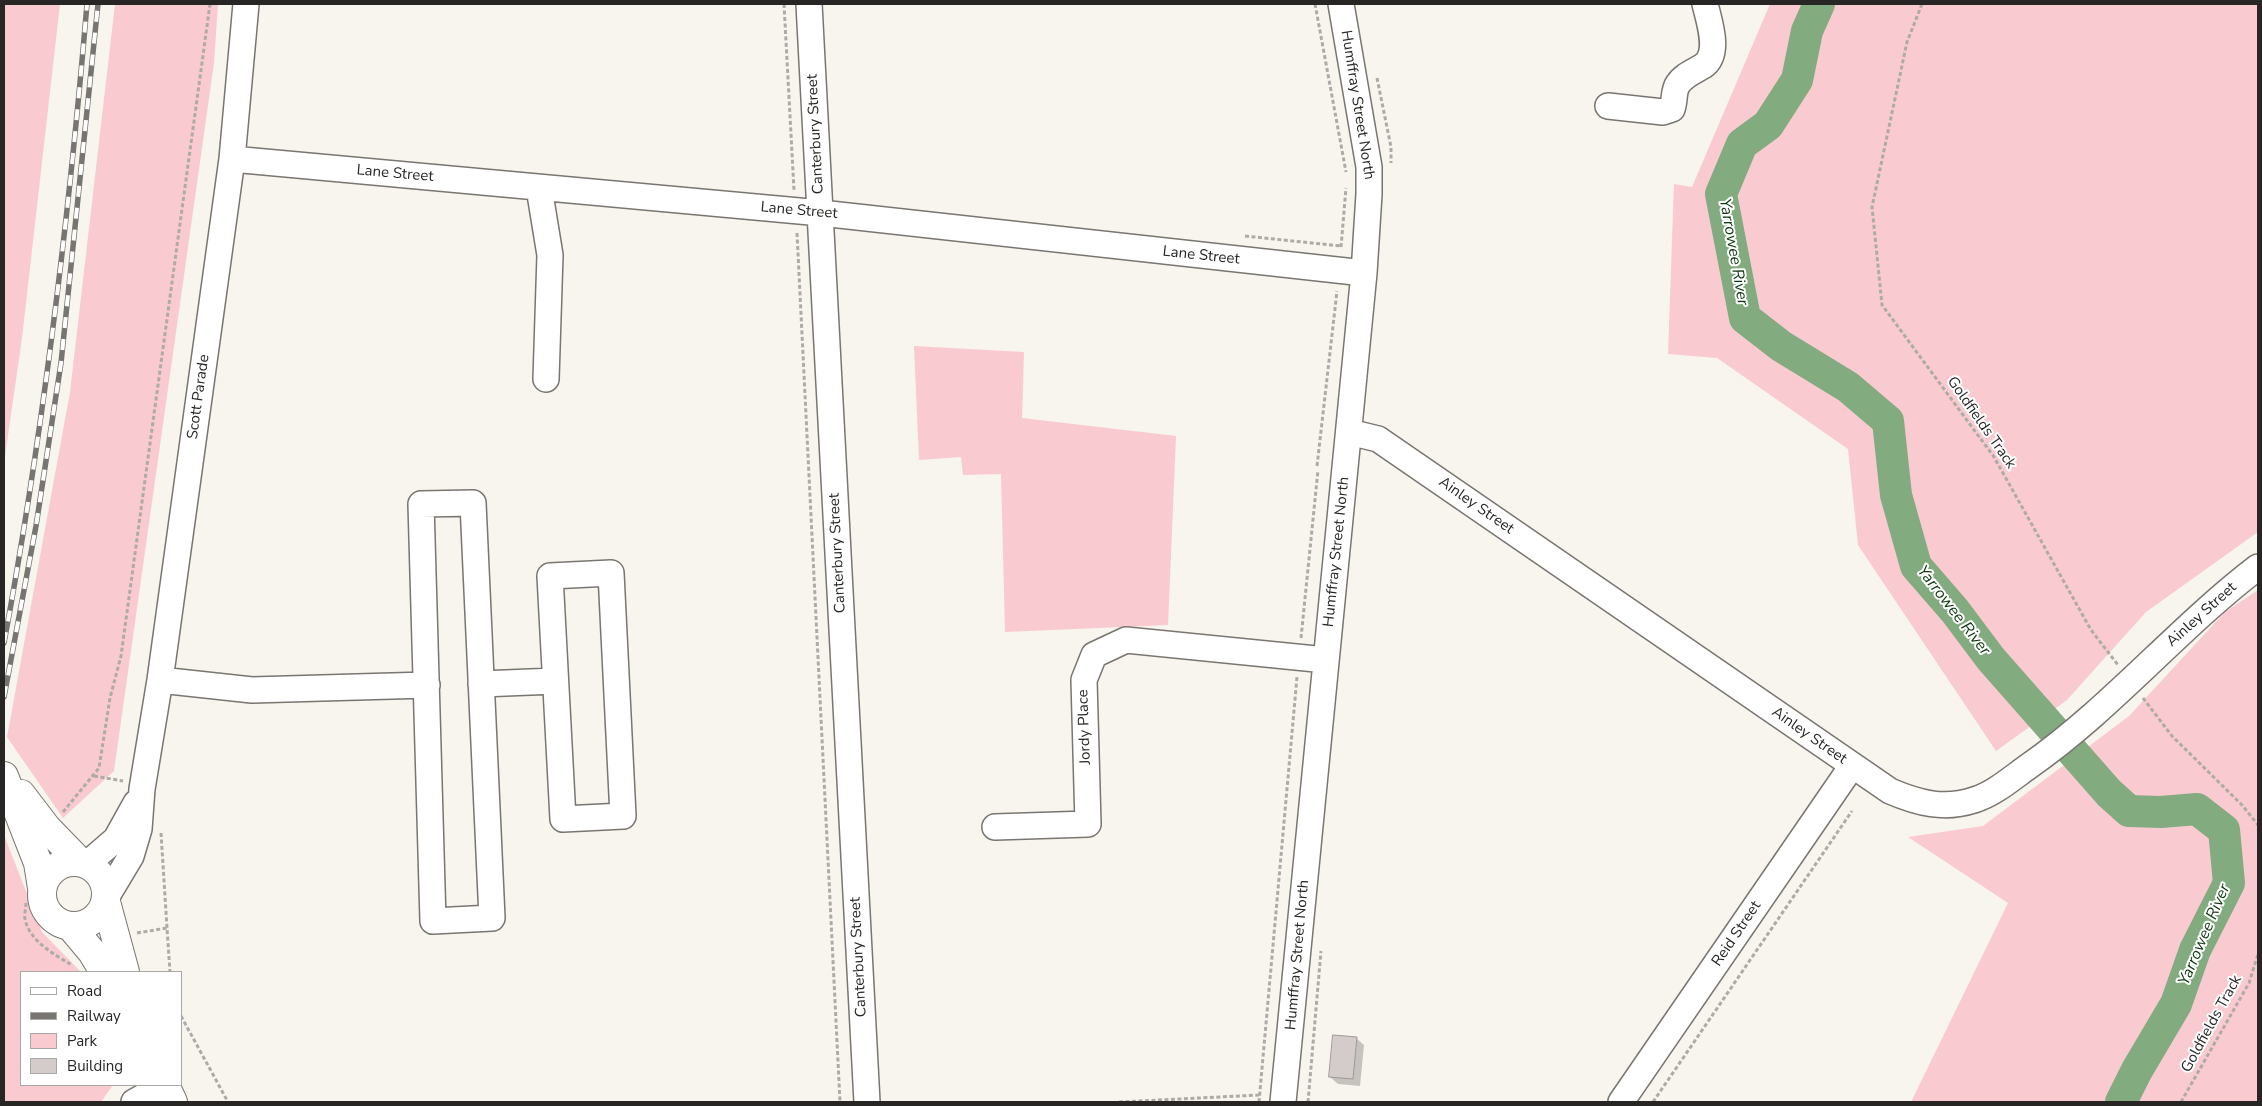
<!DOCTYPE html>
<style>
body{margin:0}
#map{position:relative;width:2262px;height:1106px;overflow:hidden;background:#f8f4ee;font-family:"Nunito Sans",sans-serif}
canvas{display:block}
.frame{position:absolute;inset:0;border:5px solid #272624;pointer-events:none}
.legend{position:absolute;left:20px;top:971px;width:162px;height:115px;box-sizing:border-box;background:#fff;border:1px solid #a9a8a7;margin:0;padding:6px 9px;list-style:none;font-size:15px;color:#272624}
.legend li{display:flex;align-items:center;gap:10px;height:25px}
.legend b{width:25px;border:1px solid #a9a8a7}
</style>
<div id="map">
<canvas width="2262" height="1106"></canvas>
<div class="frame"></div>
<ul class="legend">
<li><b style="height:6px;background:#fff"></b>Road</li>
<li><b style="height:6px;background:#777571"></b>Railway</li>
<li><b style="height:14px;background:#facad1"></b>Park</li>
<li><b style="height:14px;background:#d3ccca"></b>Building</li>
</ul>
</div>
<script>
const c = document.querySelector('canvas').getContext('2d');
c.lineJoin = 'round';
function fillPath(path, color) { c.fillStyle = color; c.fill(path, 'evenodd'); }
function strokePath(path, color, width, dash) { c.strokeStyle = color; c.lineWidth = width; c.lineCap = dash ? 'butt' : 'round'; c.setLineDash(dash || []); c.stroke(path); }
function label(font, color, halo, rows, align = 'center') {
  c.font = font + ' "Nunito Sans",sans-serif'; c.lineWidth = 4; c.setLineDash([]); c.textBaseline = 'middle'; c.strokeStyle = halo; c.fillStyle = color; for (const [text, x, y, turn = 0] of rows) {
    c.save(); c.translate(x, y); c.rotate((+turn || 0) * Math.PI / 180); c.textAlign = isNaN(turn) ? turn : align; if (halo) c.strokeText(text, 0, 0); c.fillText(text, 0, 0); c.restore();
  }
}
fillPath(new Path2D(`
 M4,4H60L22,338L4,463Z
 M115,4H218L214,63L114,771L63,818L7,737L70,392Z
 M1770,4H2258V532L2146,612L2067,700L1996,751L1858,545L1848,449L1717,358L1668,354L1674,184L1692,187Z
 M914,346L1024,352L1022,418L1176,436L1168,625L1005,632L1001,474L963,475L961,457L919,460Z
 M2258,590V1102H1911L2008,903L1908,837L1983,826L2129,716L2225,612Z
 M4,835L42,932L81,972H21V1085H113L101,1102H4Z`), '#facad1');
fillPath(new Path2D(`
 M1356,1038L1364,1045L1360,1086L1338,1084L1330,1077Z`), '#0003');
strokePath(new Path2D(`
 M1819,4L1807,31L1797,80L1768,125L1742,144L1721,194L1745,318L1781,346L1848,387L1888,421L1896,495L1916,566L1955,611L1991,659L2109,793L2129,811L2161,812L2197,809L2224,830L2229,883L2195,950L2176,1004L2137,1070L2121,1102`), '#82ab80', 32);
const building = new Path2D(`
 M1333,1035L1357,1037L1353,1079L1329,1077Z`);
fillPath(building, '#d3ccca');
strokePath(building, '#9e9895', 1);
const minor = new Path2D(`
 M809,4L867,1102
 M1608,106L1663,112L1672,109C1675,102 1673,91 1678,84C1684,75 1695,71 1703,66C1721,54 1709,21 1705,4
 M232,159L821,213L1364,273
 M539,188L550,255L546,379
 M1349,432L1378,439L1890,791C1918,803 1944,810 1974,800C1994,794 2012,778 2029,766C2112,708 2178,628 2258,567
 M473,503L492,918L433,921L421,504Z
 M611,573L623,816L563,819L550,576Z
 M160,680L252,690L427,685
 M481,684L555,681
 M995,827L1088,824L1084,680L1094,655L1126,640L1326,660
 M87,864L116,839L136,803
 M107,896L131,856L139,829L142,789L160,680L232,159L246,4
 M134,1102L165,1085
 M1283,1102L1364,273L1369,194V167L1341,4
 M1621,1102L1852,766`);
const major = new Path2D(`
 M4,776L38,863L42,888
 M21,794L47,828L80,862
 M42 894a32 32 0 1 1 64 0a32 32 0 1 1-64 0Z
 M106,902L125,972
 M71,927L92,952L104,972
 M165,1085L173,1102`);
strokePath(minor, '#797570', 28);
strokePath(major, '#797570', 30);
strokePath(new Path2D(`
 M784,4L794,190
 M1315,4L1346,172
 M1922,4L1907,42L1872,207L1882,305L1994,457L2091,630L2118,665
 M1377,78L1391,147V163
 M797,233L840,1102
 M1245,236L1341,246
 M1341,247L1346,188
 M1317,466L1337,291
 M1301,638L1318,470
 M2143,698L2172,736L2242,805L2258,825
 M94,776L123,781
 M63,812L99,768L110,698L121,656L210,4
 M161,833L167,928
 M26,903C26,908 24,914 25,919C29,941 55,955 72,965
 M137,933L167,928L170,972
 M181,1016L228,1102
 M1119,1102L1259,1095
 M1259,1102L1297,677
 M1308,1102L1321,951
 M1653,1102L1852,811
 M2181,1102L2249,983L2258,954`), '#aeaba7', 3, [4, 2.5]);
strokePath(minor, '#fff', 25);
strokePath(major, '#fff', 28);
const rail = new Path2D(`
 M4,643C43,432 69,218 87,4
 M4,697L36,526L61,363L98,4`);
strokePath(rail, '#777571', 5.5);
strokePath(rail, '#fff', 4, [11]);
label('15px', '#272624', '#fff', [
 ["Humffray Street North",1357,105,81],
 ["Canterbury Street",816,134,-93],
 ["Lane Street",395,174,5],
 ["Lane Street",799,211,5],
 ["Lane Street",1201,256,6],
 ["Scott Parade",199,397,-82],
 ["Goldfields Track",1981,423,55],
 ["Ainley Street",1476,506,35],
 ["Humffray Street North",1337,552,-84],
 ["Canterbury Street",838,553,-93],
 ["Ainley Street",2202,615,-42],
 ["Jordy Place",1085,727,-92],
 ["Ainley Street",1809,736,35],
 ["Reid Street",1737,934,-56],
 ["Humffray Street North",1298,955,-85],
 ["Canterbury Street",859,957,-93],
 ["Goldfields Track",2212,1024,-61]
]);
label('italic 16px', '#0d390e', '#fff', [
 ["Yarrowee River",1733,252,80],
 ["Yarrowee River",1953,611,52],
 ["Yarrowee River",2205,935,-67]
]);
</script>
